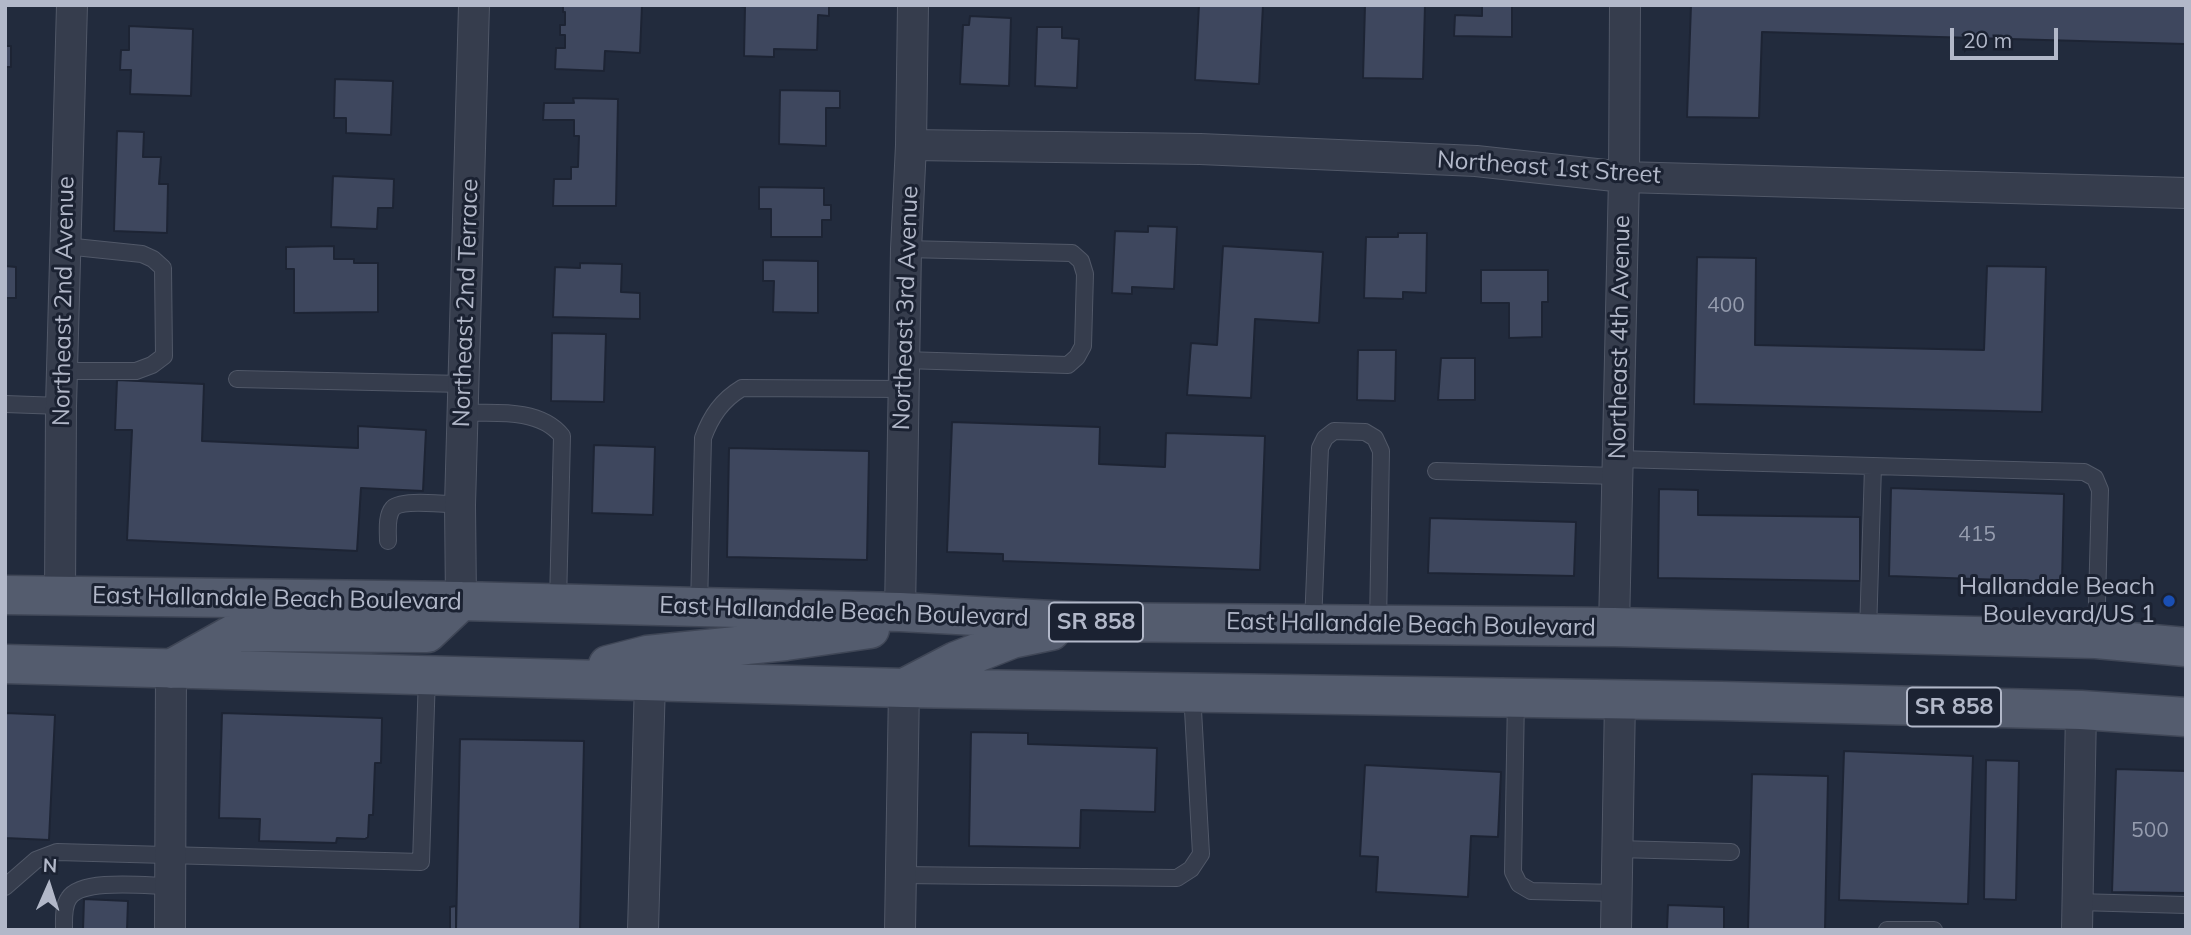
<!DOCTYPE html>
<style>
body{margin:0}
#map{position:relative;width:2191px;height:935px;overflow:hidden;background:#222b3d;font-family:Mulish,sans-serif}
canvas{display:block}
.frame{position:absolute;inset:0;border:7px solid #b2b8c9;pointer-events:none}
.north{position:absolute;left:14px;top:851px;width:70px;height:70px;-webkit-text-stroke:5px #1b2232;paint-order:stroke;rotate:3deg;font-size:19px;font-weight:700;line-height:28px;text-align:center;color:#b2b8c9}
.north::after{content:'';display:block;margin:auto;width:24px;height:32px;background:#b2b8c9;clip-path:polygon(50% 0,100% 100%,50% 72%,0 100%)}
.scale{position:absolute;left:1950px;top:28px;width:108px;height:32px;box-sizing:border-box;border:4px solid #b2b8c9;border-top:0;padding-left:9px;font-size:21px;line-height:24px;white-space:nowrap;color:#b2b8c9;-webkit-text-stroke:5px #1b2232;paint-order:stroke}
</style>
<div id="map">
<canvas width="2191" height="935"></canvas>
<div class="frame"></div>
<div class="north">N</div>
<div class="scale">20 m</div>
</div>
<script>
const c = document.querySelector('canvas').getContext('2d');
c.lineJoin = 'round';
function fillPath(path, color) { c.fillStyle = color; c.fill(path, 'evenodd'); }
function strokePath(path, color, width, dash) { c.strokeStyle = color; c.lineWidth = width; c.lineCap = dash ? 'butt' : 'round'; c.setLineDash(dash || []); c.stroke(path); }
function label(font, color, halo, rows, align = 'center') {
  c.font = font + ' Mulish,sans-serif'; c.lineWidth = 6; c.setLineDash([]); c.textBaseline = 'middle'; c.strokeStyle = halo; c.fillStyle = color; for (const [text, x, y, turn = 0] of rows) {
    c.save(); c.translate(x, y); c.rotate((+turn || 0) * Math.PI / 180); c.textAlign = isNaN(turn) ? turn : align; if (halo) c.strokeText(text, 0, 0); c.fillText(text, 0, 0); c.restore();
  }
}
const building = new Path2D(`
 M563,5H642L640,53L605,51L604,71L555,69L556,48H565V35H560V25H565V12H563Z
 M735,5H829V16L818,15L817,50L774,49V57L744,56L745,7Z
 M1199,5H1263L1259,84L1195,80Z
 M1365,5H1425L1423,79L1363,78Z
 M1482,5H1512V37L1454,36L1455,15L1482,16Z
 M1691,5H2186V44L1762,32L1759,118L1687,117Z
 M970,16L1011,18L1009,86L960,84L963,25H969Z
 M129,26L193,29L191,96L130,94L131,70H120L121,50H129Z
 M1037,27H1062V38L1079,39L1077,88L1035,86Z
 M5,46H11V67H5Z
 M335,79L393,81L391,135L346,133V118H334Z
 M780,90L840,91V108H826V146L779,144Z
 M573,98L618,99L616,206H553L554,179H571V167H578L579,136H574V120H543L544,103H574Z
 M117,131L144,132L143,157H161L159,184H168L167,233L114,231Z
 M333,176L394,179L393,208H378L377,229L331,227Z
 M759,187L824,188V205H831V220H822V237H771V209H759Z
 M1148,226L1177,227L1174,289L1132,287V294L1112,293L1115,231L1148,232Z
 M1398,233H1427L1426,293L1403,292V299L1364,298L1366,237H1398Z
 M334,246V259H354V263H378V312L294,313V269H286V247Z
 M1223,246L1323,252L1319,323L1255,319L1251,398L1187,395L1191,343L1217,345Z
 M1697,257L1756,258L1755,345L1984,350L1987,266L2046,267L2042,412L1694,404Z
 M763,260L818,261V313L773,312L774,281H763Z
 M580,263L622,264L621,292L640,293V319L553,317L555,267L580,268Z
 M5,266L16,267V298H5Z
 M1481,270H1548V302H1542V337L1509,338V303H1481Z
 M552,333L606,334L604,402L551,401Z
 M1358,350H1396L1395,401L1357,400Z
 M1441,358H1475V400H1438Z
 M117,380L204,384L202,441L358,448V426L426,430L423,491L361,488L357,551L127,540L132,430H115Z
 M952,422L1100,427L1099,464L1165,467L1166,433L1265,436L1260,570L1003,561V554L947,552Z
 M594,445L655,447L653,515L592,513Z
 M729,448L869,451L867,560L727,557Z
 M1891,488L2064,494L2062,582L1889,576Z
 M1659,489L1698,490V515L1860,517V581L1658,578Z
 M1430,518L1576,522L1574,576L1428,573Z
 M5,713L55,715L49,840L5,838Z
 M222,713L382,718L381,763H375L373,815H369L368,837L365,839L337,838L336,843L259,841L260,819L219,818Z
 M971,732L1028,733V744L1157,748L1155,812L1081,810L1080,848L969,846Z
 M460,739L584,741L580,930H456Z
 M1844,751L1973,756L1968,904L1839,900Z
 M1986,760L2019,761L2016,900L1984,899Z
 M1365,765L1501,772L1498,837L1471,836L1468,897L1376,892L1378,857L1360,856Z
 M2116,769L2186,771V893L2112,892Z
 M1752,774L1828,776L1825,930H1748Z
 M84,899L128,901L127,930H83Z
 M1668,905L1724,907V930H1667Z
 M456,906V930H450V907Z`);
fillPath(building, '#3e475e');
strokePath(building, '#1d2434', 2);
const service = new Path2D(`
 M904,360L1068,365L1077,357L1083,346L1085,274L1081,261L1072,253L906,249
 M62,371H136L152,365L164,356L163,268L153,259L142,254L65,246
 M237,379L463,384
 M5,404L61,406
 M462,413C495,413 540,408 562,436L558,603
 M1618,459L1873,466
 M1436,471L1617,476
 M388,541C388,531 386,516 393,508C402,499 446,504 460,505
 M699,607L703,438C711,416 722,400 742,388L904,389
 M1313,624L1320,448L1325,438L1334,431L1365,432L1375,438L1381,451L1378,625
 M1868,633L1873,466L2084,472L2095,478L2100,490L2096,639
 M1516,697L1513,872L1519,884L1531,891L1616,893
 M1617,849L1731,852
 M900,875L1177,878L1191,869L1201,854L1192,692
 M5,887L36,860L57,852L421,862L427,675
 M2077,902L2186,905
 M64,930C64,920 63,906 69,898C82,878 148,886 170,886
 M1887,930H1934`);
const minor = new Path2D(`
 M911,145L1200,149L1476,161L1624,177L2186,193
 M60,597L61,406L72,5
 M461,601L460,505L474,5
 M900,612L906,249L911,145L913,5
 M1614,627L1624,177L1625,5
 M170,930L171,669
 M643,930L650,681
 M900,930L904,688
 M1616,930L1620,699
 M2077,930L2081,710`);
const primary = new Path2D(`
 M5,595L461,601L699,607L900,612L1090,622L1614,627L2096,639L2186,647
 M5,664L904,688L1721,701L2081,710L2186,717
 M608,665L647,655L786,641L870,629
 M171,669L237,632L427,633L461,601
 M908,686L956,661L1012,639L1051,631`);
strokePath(service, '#515868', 18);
strokePath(minor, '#515868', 32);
strokePath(primary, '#3f4656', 41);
strokePath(service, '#363d4d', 16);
strokePath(minor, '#363d4d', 30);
strokePath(primary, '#545c6e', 38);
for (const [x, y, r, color] of [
 [2169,601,7,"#1a4fb4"]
]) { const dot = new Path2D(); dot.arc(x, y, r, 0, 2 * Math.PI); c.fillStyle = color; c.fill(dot); strokePath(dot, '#1b2232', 2.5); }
label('21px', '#959cae', null, [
 ["400",1726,306],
 ["415",1977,535],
 ["500",2150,831]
]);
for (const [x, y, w] of [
 [1096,622,94],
 [1954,707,94]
]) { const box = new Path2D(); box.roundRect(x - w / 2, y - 19.5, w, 39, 5); c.fillStyle = '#1b2232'; c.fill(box); strokePath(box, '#b2b8c9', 2); }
label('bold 23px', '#b2b8c9', null, [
 ["SR 858",1096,622],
 ["SR 858",1954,707]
]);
label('24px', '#b2b8c9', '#1b2232', [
 ["Northeast 1st Street",1549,168,4],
 ["Northeast 2nd Avenue",64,301,-89],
 ["Northeast 2nd Terrace",466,303,-88],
 ["Northeast 3rd Avenue",906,308,-88],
 ["Northeast 4th Avenue",1620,337,-89],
 ["East Hallandale Beach Boulevard",277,599,1],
 ["East Hallandale Beach Boulevard",844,612,2],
 ["East Hallandale Beach Boulevard",1411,625,1]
]);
label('24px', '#b2b8c9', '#1b2232', [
 ["Hallandale Beach",2155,587],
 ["Boulevard/US 1",2155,615]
], 'right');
</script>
